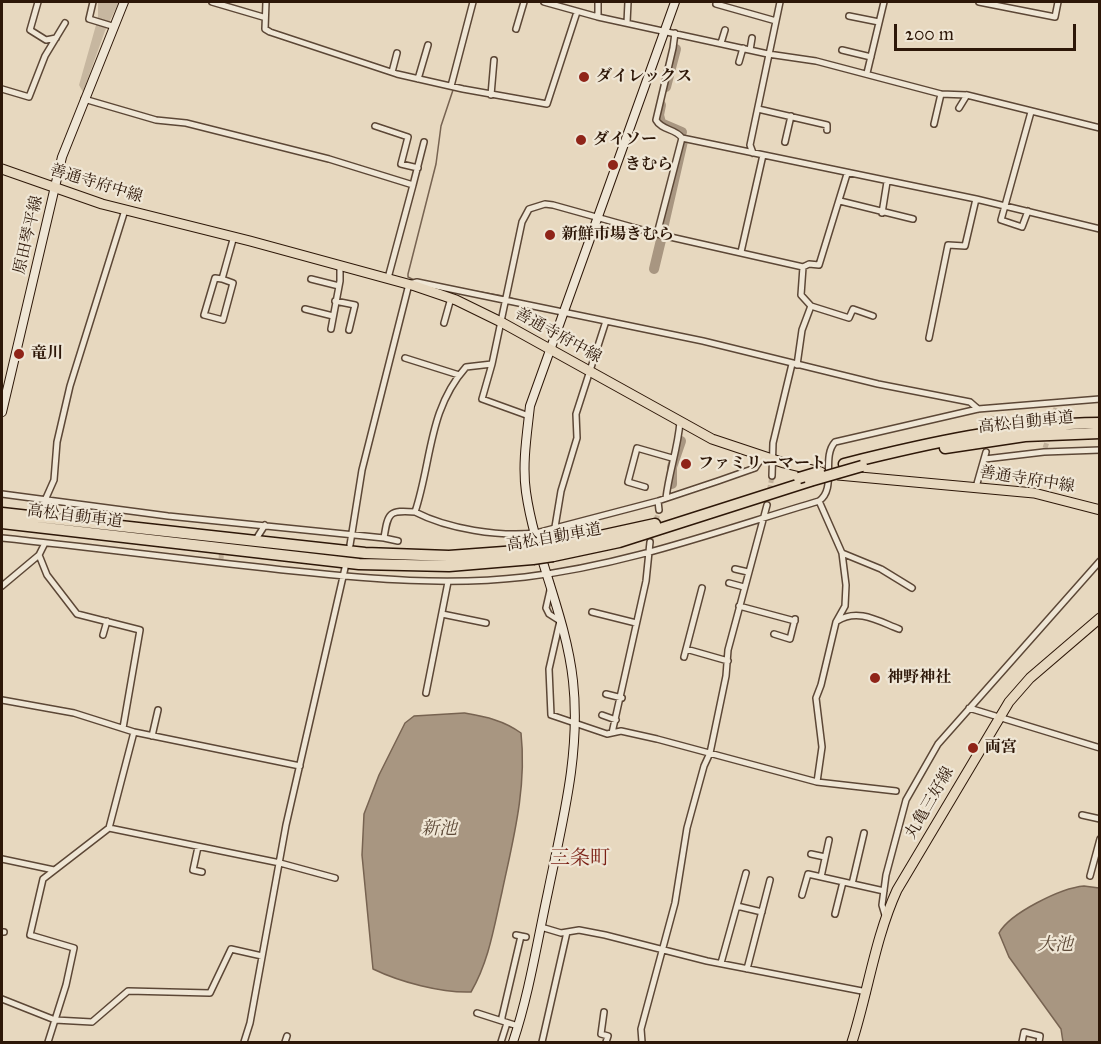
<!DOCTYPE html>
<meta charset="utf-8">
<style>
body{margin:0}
#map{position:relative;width:1101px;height:1044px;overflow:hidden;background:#e7d8bf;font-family:"IM FELL Great Primer",serif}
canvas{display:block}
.frame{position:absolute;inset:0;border:3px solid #2d1708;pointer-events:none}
.scale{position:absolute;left:894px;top:24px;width:182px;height:27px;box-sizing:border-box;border:3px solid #2d1708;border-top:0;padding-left:8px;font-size:18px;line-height:21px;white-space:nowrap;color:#2d1708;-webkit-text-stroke:4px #efe6d5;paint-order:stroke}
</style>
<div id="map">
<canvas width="1101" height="1044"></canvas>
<div class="frame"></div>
<div class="scale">200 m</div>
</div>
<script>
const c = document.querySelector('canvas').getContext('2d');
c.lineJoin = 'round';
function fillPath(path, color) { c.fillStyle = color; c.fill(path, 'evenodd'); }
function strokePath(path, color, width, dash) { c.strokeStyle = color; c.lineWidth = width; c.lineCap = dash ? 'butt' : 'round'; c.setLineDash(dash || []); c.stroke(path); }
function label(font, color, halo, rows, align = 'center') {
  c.font = font + ' "IM FELL Great Primer","Noto Serif JP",serif'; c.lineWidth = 4.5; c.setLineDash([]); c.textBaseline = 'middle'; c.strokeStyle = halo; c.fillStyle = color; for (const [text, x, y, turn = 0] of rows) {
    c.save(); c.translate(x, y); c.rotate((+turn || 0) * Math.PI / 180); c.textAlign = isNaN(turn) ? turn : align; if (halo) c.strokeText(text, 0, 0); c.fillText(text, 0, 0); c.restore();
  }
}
fillPath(new Path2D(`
 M98,2H119L105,31L83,92L79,85L98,18Z`), '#c7b7a0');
const water = new Path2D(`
 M464,713C486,717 503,720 521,733C527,788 513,840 502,892C494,927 489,961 471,992C441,993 400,982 373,969L362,855L364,814L379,775L405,723L414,716Z
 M1084,886L1099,888V1042H1063L1061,1029L1009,957L999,933C1010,913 1061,888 1084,886Z`);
fillPath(water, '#a89681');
strokePath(water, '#776351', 1.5);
strokePath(new Path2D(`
 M414,280L408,277V274L436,164L441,126L453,90
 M469,290L503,296
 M508,297L520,301`), '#776351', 1.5);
strokePath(new Path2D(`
 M666,87L676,49
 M661,105L659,115L661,123L682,132
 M662,233L683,141
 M654,269L661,240
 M672,484V467L681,441`), '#a89681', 10);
strokePath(new Path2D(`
 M1051,427L1056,408
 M989,433L993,416
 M1045,448L1049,436
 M767,505L772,476
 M650,542L659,510
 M221,559L222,547`), '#c2b19a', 5, [5, 2.5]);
const street = new Path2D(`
 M38,2L30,30L46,40L56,38
 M93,2L89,19L112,26
 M212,2L263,17
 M266,2L265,29L270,32L397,74L463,89L547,104L577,12
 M544,2L598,17L768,54L816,61L941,94L967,95L1100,128
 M979,2L1055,17L1058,2
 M716,4L776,21
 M849,16L879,22
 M598,17V2
 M627,23L628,2
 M516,29L524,2
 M675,33L673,48L656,120C662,131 675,128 682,138L976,199L1100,229
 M721,43L725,30
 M750,50L752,38
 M842,50L871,57
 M739,62L743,48
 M392,72L397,53
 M867,73L884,2
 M418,79L428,45
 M451,86L473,2
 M2,89L29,97L45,56L65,23
 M491,95L494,60
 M84,99L156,120L186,123L329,159L413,185L388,278
 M959,108L967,95
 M758,109L827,125V130
 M934,124L941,94
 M375,126L408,137L401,164L418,168
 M785,142L791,116
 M753,153L750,145L780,2
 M413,185L424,142
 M840,201L913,219
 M1028,211L1022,227L1001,220L1031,112
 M882,213L887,182
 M657,234L682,138
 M741,252L763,155
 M222,279L233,283L223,320L204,315L215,278L222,279L234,236
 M311,279L339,286
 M335,301L355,305L349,330
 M811,306L849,318L853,309L873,316
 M305,309L333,316
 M444,323L451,298
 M331,329L340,281V266
 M929,338L948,245L965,246L976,199
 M405,358L459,375
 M492,364L482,399L529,416
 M797,365L802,330L811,306L801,295L803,267
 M763,456L755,468L718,481L658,501L536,533C499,537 448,529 415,512C432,461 428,410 466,367L492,364L522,222L529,209L545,204L553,205L657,234L803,267L809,264L819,265L847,174
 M985,459L1044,452L1100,450
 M772,476L773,443L792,364
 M645,487L628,482L637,448L672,458
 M976,487L986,452
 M2,494L168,516L384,538C388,512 389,510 415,512
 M666,498C669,472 678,448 680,422
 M658,501L659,510
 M42,507L54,480L57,442L70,386L125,210
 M555,527L561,491L577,438L576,414L606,321
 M258,536L265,525
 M2,538C99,548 197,561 294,571C372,579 447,586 525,577C627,565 721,530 819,501C837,489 821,457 835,442L978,409L1100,399
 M384,538L398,541
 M350,545L362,470L409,284L417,282L703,341L878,384L970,402L978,409
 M842,553L881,569L912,588
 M39,555L47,575L77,614L140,630L123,728
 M735,569L748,572
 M729,583L744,587
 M2,586L39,555L45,543
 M551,586L546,608L549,614L560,621L549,669L551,715L607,734L621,731L657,739L817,782L896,791
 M739,606L795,621
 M592,612L636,623
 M442,614L486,623
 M837,621C858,608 878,621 899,629
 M774,634L790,639L795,619
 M103,635L107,621
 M686,649L728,661
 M684,657L702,588
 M426,693L448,582
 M606,694L622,698
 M2,700L74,713L134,732L300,766
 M969,708L1100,748
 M602,715L616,720
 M612,733L646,581L650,542
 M152,736L158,710
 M817,782L822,747L816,698L821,685L836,622L845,606L846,585L842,553L819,501
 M1082,815L1100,819
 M109,828L280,863L335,878
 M198,847L193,870L202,872
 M811,854L825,857
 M2,859L54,870
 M1090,876L1100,839
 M821,877L829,840
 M852,884L864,833
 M802,895L808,874L884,891
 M737,906L762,912
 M835,914L843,882
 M885,915L882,905L886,875L906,800L938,744L1100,561
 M541,927L561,933L579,930L605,935L707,961L867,992
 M2,932H4
 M516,935L526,937
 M721,963L746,873
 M747,969L770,880
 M2,999L55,1020L92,1022L128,991L210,993L231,949L262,956
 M604,1012L601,1034L608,1036L606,1042
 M477,1013L502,1021
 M518,1026L502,1021V1017L521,936
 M48,1042L66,985L74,948L30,935L43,879L109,828L134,732
 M244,1042L250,1023L286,825L345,568
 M285,1042L287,1036
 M501,1042L507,1023
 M542,1042L567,932
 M642,1042L641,1029L675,903L687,828L704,766L710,753L726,676L728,650L767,505
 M1022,1042L1024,1032L1040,1036L1039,1042`);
const secondary = new Path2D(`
 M2,412L62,157L124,2
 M513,1042C529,994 537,943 548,892C562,823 581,753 573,681C566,616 535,555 526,492C522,464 527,434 530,406L675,2`);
const primary = new Path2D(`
 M2,169L102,204L250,241L415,286L456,300L501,322L712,439L784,463L821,472
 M838,475L1034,493L1100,510
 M852,1042C868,992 875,938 897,890L1009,702L1030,678L1100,618`);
const highway = new Path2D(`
 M945,448L1025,436L1100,433
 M844,464C928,443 1012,424 1100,423
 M2,513L365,553L449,556L531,550
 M2,523L359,564L449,566L533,559
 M550,547L655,524
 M553,556L619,542L810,481`);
strokePath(street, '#5c4736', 8);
strokePath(secondary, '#2d1708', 10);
strokePath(primary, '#2d1708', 11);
strokePath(highway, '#2d1708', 13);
strokePath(street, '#efe6d5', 5);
strokePath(secondary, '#efe6d5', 8);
strokePath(primary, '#e7d8bf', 9);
strokePath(highway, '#e7d8bf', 10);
const highwayBridge = new Path2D(`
 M799,478L819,472
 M810,481L862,466
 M531,550L550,547
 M533,559L553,556`);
strokePath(highwayBridge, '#2d1708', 13, []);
strokePath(highwayBridge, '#e7d8bf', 10);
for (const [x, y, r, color] of [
 [584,77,6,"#8f2418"],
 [581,140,6,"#8f2418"],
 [613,165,6,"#8f2418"],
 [550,235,6,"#8f2418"],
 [19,354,6,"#8f2418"],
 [686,464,6,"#8f2418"],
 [875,678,6,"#8f2418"],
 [973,748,6,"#8f2418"]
]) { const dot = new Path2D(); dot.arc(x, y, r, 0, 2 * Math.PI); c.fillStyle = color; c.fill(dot); strokePath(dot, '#efe6d5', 2); }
label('bold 16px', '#2d1708', '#efe6d5', [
 ["ダイレックス",596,77],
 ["ダイソー",593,140],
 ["きむら",625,165],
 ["新鮮市場きむら",562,235],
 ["竜川",31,354],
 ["ファミリーマート",698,464],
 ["神野神社",887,678],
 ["両宮",985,748]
], 'left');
label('16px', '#2d1708', '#efe6d5', [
 ["善通寺府中線",96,184,17],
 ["原田琴平線",29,235,-77],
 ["善通寺府中線",558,336,29],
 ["高松自動車道",1026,423,-6],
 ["善通寺府中線",1027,480,9],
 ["高松自動車道",75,517,7],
 ["高松自動車道",554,538,-10],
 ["丸亀三好線",930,803,-60]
]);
label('italic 18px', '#5e4a38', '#efe6d5', [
 ["新池",439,830],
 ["大池",1055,946]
]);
label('20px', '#7a1f14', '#efe6d5', [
 ["三条町",580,859]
]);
</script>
